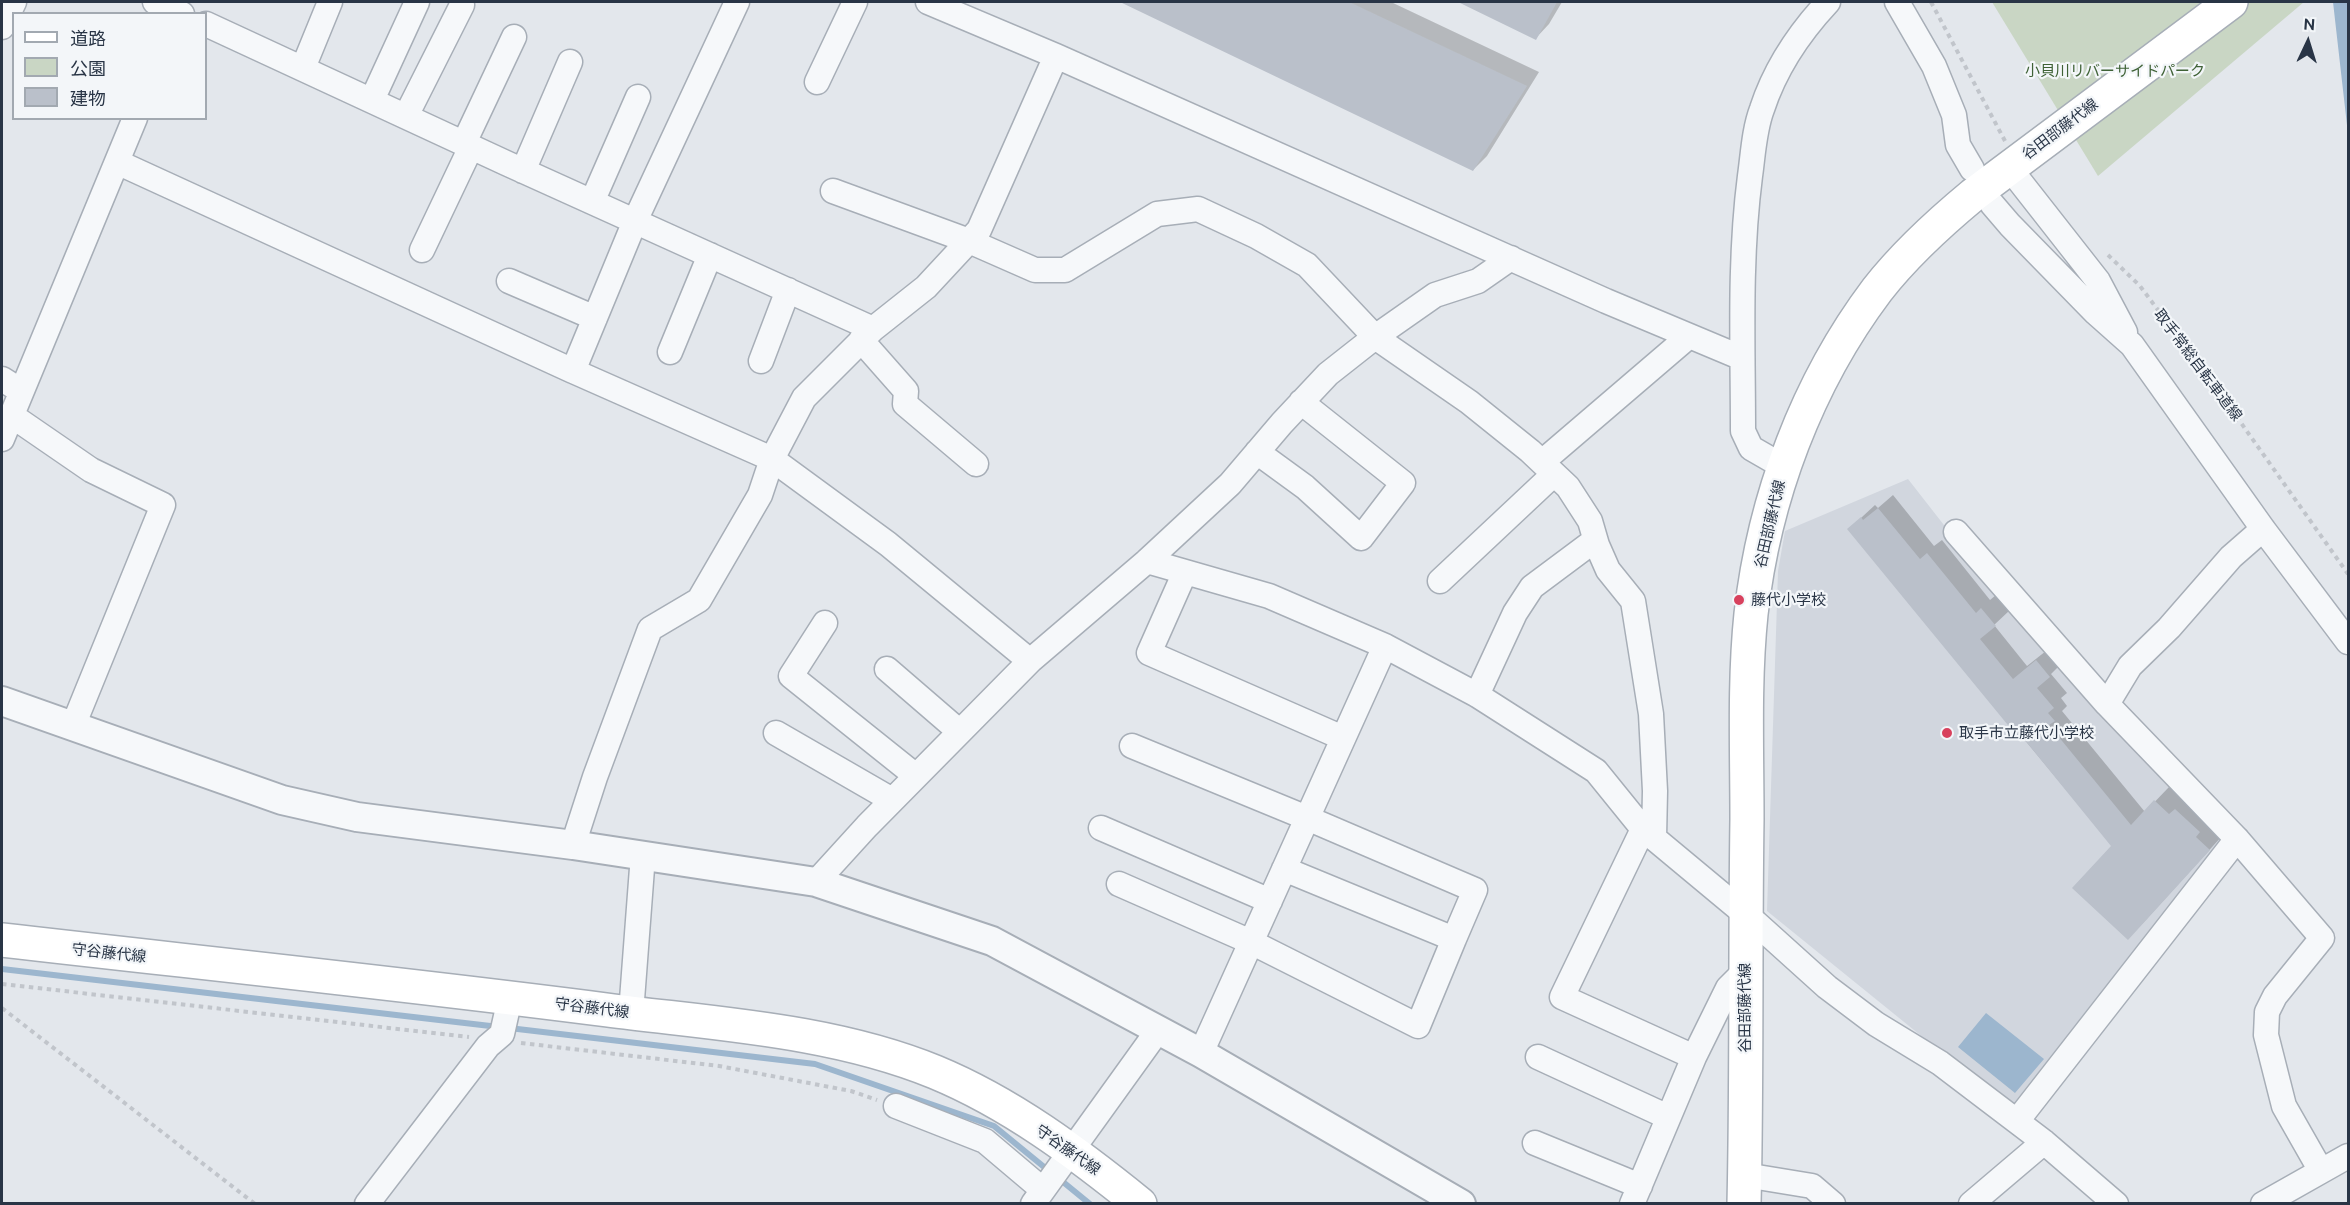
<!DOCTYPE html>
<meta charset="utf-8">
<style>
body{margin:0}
#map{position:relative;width:2350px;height:1205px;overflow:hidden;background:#e3e7ec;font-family:Ubuntu,"Noto Sans JP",sans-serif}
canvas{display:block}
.frame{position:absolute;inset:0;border:3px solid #293546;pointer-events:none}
.legend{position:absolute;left:12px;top:12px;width:195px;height:108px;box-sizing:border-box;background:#f3f6f9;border:2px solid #a2a9b1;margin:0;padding:8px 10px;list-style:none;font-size:18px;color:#293546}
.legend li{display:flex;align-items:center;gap:12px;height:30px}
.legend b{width:30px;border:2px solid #a2a9b1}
.north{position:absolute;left:2278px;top:12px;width:60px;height:60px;-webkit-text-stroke:4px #f3f6f9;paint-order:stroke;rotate:4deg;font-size:16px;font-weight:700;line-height:24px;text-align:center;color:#293546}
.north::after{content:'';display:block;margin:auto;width:21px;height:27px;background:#293546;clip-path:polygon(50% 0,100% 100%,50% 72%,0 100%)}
</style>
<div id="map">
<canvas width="2350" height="1205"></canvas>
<div class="frame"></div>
<ul class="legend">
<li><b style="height:8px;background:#fff"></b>道路</li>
<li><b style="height:16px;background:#c9d6c4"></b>公園</li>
<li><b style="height:16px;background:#bac0ca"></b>建物</li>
</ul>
<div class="north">N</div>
</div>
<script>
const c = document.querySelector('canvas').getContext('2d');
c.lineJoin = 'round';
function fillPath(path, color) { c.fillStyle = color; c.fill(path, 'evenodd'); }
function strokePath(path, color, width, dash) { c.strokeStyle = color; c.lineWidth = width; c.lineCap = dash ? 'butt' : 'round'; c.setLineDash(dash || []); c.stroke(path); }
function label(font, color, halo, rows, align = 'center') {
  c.font = font + ' Ubuntu,"Noto Sans JP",sans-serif'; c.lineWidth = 4.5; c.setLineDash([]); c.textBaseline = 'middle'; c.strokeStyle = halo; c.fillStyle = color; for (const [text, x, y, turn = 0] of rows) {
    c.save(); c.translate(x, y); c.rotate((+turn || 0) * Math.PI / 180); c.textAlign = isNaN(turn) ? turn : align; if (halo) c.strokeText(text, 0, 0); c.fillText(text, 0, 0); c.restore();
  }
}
fillPath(new Path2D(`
 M1908,479L2022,625L2221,840L2014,1111L1767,911L1778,571L1785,531Z`), '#d1d6de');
fillPath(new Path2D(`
 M1992,2H2304L2098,176Z`), '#c9d6c4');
fillPath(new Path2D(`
 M2333,2H2348V134Z
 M1986,1013L2044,1059L2015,1093L1958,1047Z`), '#9cb6ce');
fillPath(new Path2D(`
 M1123,2H1391L1539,72L1487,156L1473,170Z
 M1461,2H1562L1549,24L1536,38Z
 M1893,495L1934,546L1942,540L1990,600L1996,595L2009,611L1994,625L2027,666L2051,647L2063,662L2051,674L2067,693L2061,698L2067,706L2062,711L2145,812L2169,787L2223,835L2142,924L2113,846L1849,529L1875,505L1878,508Z`), '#0003');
strokePath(new Path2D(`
 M2,969L499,1027
 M509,1028L815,1064L994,1126L1049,1171
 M1057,1177L1090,1204`), '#9cb6ce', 6);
fillPath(new Path2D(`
 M1120,2H1349L1527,86L1473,171Z
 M1458,2H1557L1536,40Z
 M1878,508L1920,559L1927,553L1976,613L1981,608L1996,626L1980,639L2013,679L2036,660L2050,677L2037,688L2054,708L2048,713L2055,721L2049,725L2131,825L2154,800L2169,814L2175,809L2200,832L2196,837L2210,850L2128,940L2072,888L2111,846L2024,739L2021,741L1847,529L1861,517L1863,520Z`), '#bac0ca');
const minor = new Path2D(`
 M155,2L182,14
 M737,2L635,221L573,371L772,459L888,544L1030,661
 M928,2L1056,56L1606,301L1742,358
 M1897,2L1934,66L1954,115L1958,145L1972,169
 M206,24L506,163L873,329
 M2,27L14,2
 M303,68L330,2
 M817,82L855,2
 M372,100L417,2
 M406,116L462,5
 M464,143L514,37
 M117,162L573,371
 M2011,166L2018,179L2098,281L2125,332
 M523,171L570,62
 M833,191L969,241L1035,270H1065L1157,214L1198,209L1256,236L1307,265L1375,337L1469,402L1530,451L1568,487L1590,521L1597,545L1608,570L1633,601L1651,714L1655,791L1654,838
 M592,202L638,97
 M1992,204L2010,225L2096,313L2132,345L2263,529L2348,642
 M422,250L471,147
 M509,281L595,318
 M861,340L906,391L905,404L976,464
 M670,352L710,255
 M761,361L788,290
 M2,379L21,391
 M11,415L91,470L163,505L73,726
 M2,439L135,118
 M1257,452L1305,487L1361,538L1403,483L1301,402
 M1542,462L1688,337
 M1784,467L1751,448L1743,431C1743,347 1739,261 1750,176C1753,155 1754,130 1762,109C1775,69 1800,32 1828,2
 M1956,532L2107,704L2237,839L2322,938L2275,996L2267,1012L2266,1035L2284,1106L2321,1171
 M1147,561L1269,596L1385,646L1477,695L1596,771L1643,829L1756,923L1827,987L1876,1024L1940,1063L2044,1142L2116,1204
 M1185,572L1149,653L1343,738
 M1440,581L1554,474
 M825,623L791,676L916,776
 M887,669L960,732
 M1477,695L1515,613L1532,587L1595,540
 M2107,704L2130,666L2169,628L2231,557L2263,529
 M776,733L892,800
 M1132,746L1307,818L1475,890L1454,939L1284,869
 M1101,828L1270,901
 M1643,829L1562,997L1694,1057
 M573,845L595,777L650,629L699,600L760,495L772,459L804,398L873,329L926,287L979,230L1056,56
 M816,882L867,826L1030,661L1147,561L1230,484L1282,423L1328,374L1375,337L1435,295L1478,281L1511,258
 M1119,884L1251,942L1418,1026L1454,939
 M631,1013L643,855
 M1201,1053L1385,646
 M1538,1057L1668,1117
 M896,1106L985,1141L1043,1190
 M2017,1121L2237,839
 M1535,1143L1640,1186
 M1745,1175L1812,1186L1833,1204
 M367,1204L488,1046L502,1034L510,998
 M1033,1204L1159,1029
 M1632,1204L1694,1057L1728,988L1745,971
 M1971,1204L2044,1142
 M2263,1204L2348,1156`);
const tertiary = new Path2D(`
 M2,701L282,800L357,817L573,845L816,882L992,941L1201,1053L1461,1204`);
const secondary = new Path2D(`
 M2,940C203,963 405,984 607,1010C716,1024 832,1030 935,1072C1010,1103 1077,1153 1140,1204
 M1744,1204C1747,1076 1745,947 1747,819C1747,752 1744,681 1751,614C1764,498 1807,383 1877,290C1905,254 1938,224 1973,195L2231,2`);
strokePath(minor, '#a7aeb7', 27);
strokePath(tertiary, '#a7aeb7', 32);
strokePath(secondary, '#a7aeb7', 36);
strokePath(new Path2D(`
 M1931,2L2005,141
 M2108,255L2140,286L2217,389L2348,574
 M2,984L469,1037
 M2,1008L255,1204
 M521,1043L719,1066L851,1091L877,1100`), '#c1c5cb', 4, [4.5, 4.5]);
strokePath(minor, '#f6f8fa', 24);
strokePath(tertiary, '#f6f8fa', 28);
strokePath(secondary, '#fff', 33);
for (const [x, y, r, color] of [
 [1739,600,6,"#d8415d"],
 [1947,733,6,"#d8415d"]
]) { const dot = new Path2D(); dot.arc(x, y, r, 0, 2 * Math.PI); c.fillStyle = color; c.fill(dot); strokePath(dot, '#f3f6f9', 2); }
label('15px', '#3f6236', '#f3f6f9', [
 ["小貝川リバーサイドパーク",2115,71]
]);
label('15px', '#293546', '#f3f6f9', [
 ["谷田部藤代線",2060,129,-37],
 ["取手常総自転車道線",2198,365,53],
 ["谷田部藤代線",1770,524,-77],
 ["守谷藤代線",109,953,6],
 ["守谷藤代線",592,1008,7],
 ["谷田部藤代線",1745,1008,-90],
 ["守谷藤代線",1068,1150,35]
]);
label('15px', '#293546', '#f3f6f9', [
 ["藤代小学校",1751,600],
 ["取手市立藤代小学校",1959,733]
], 'left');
</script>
